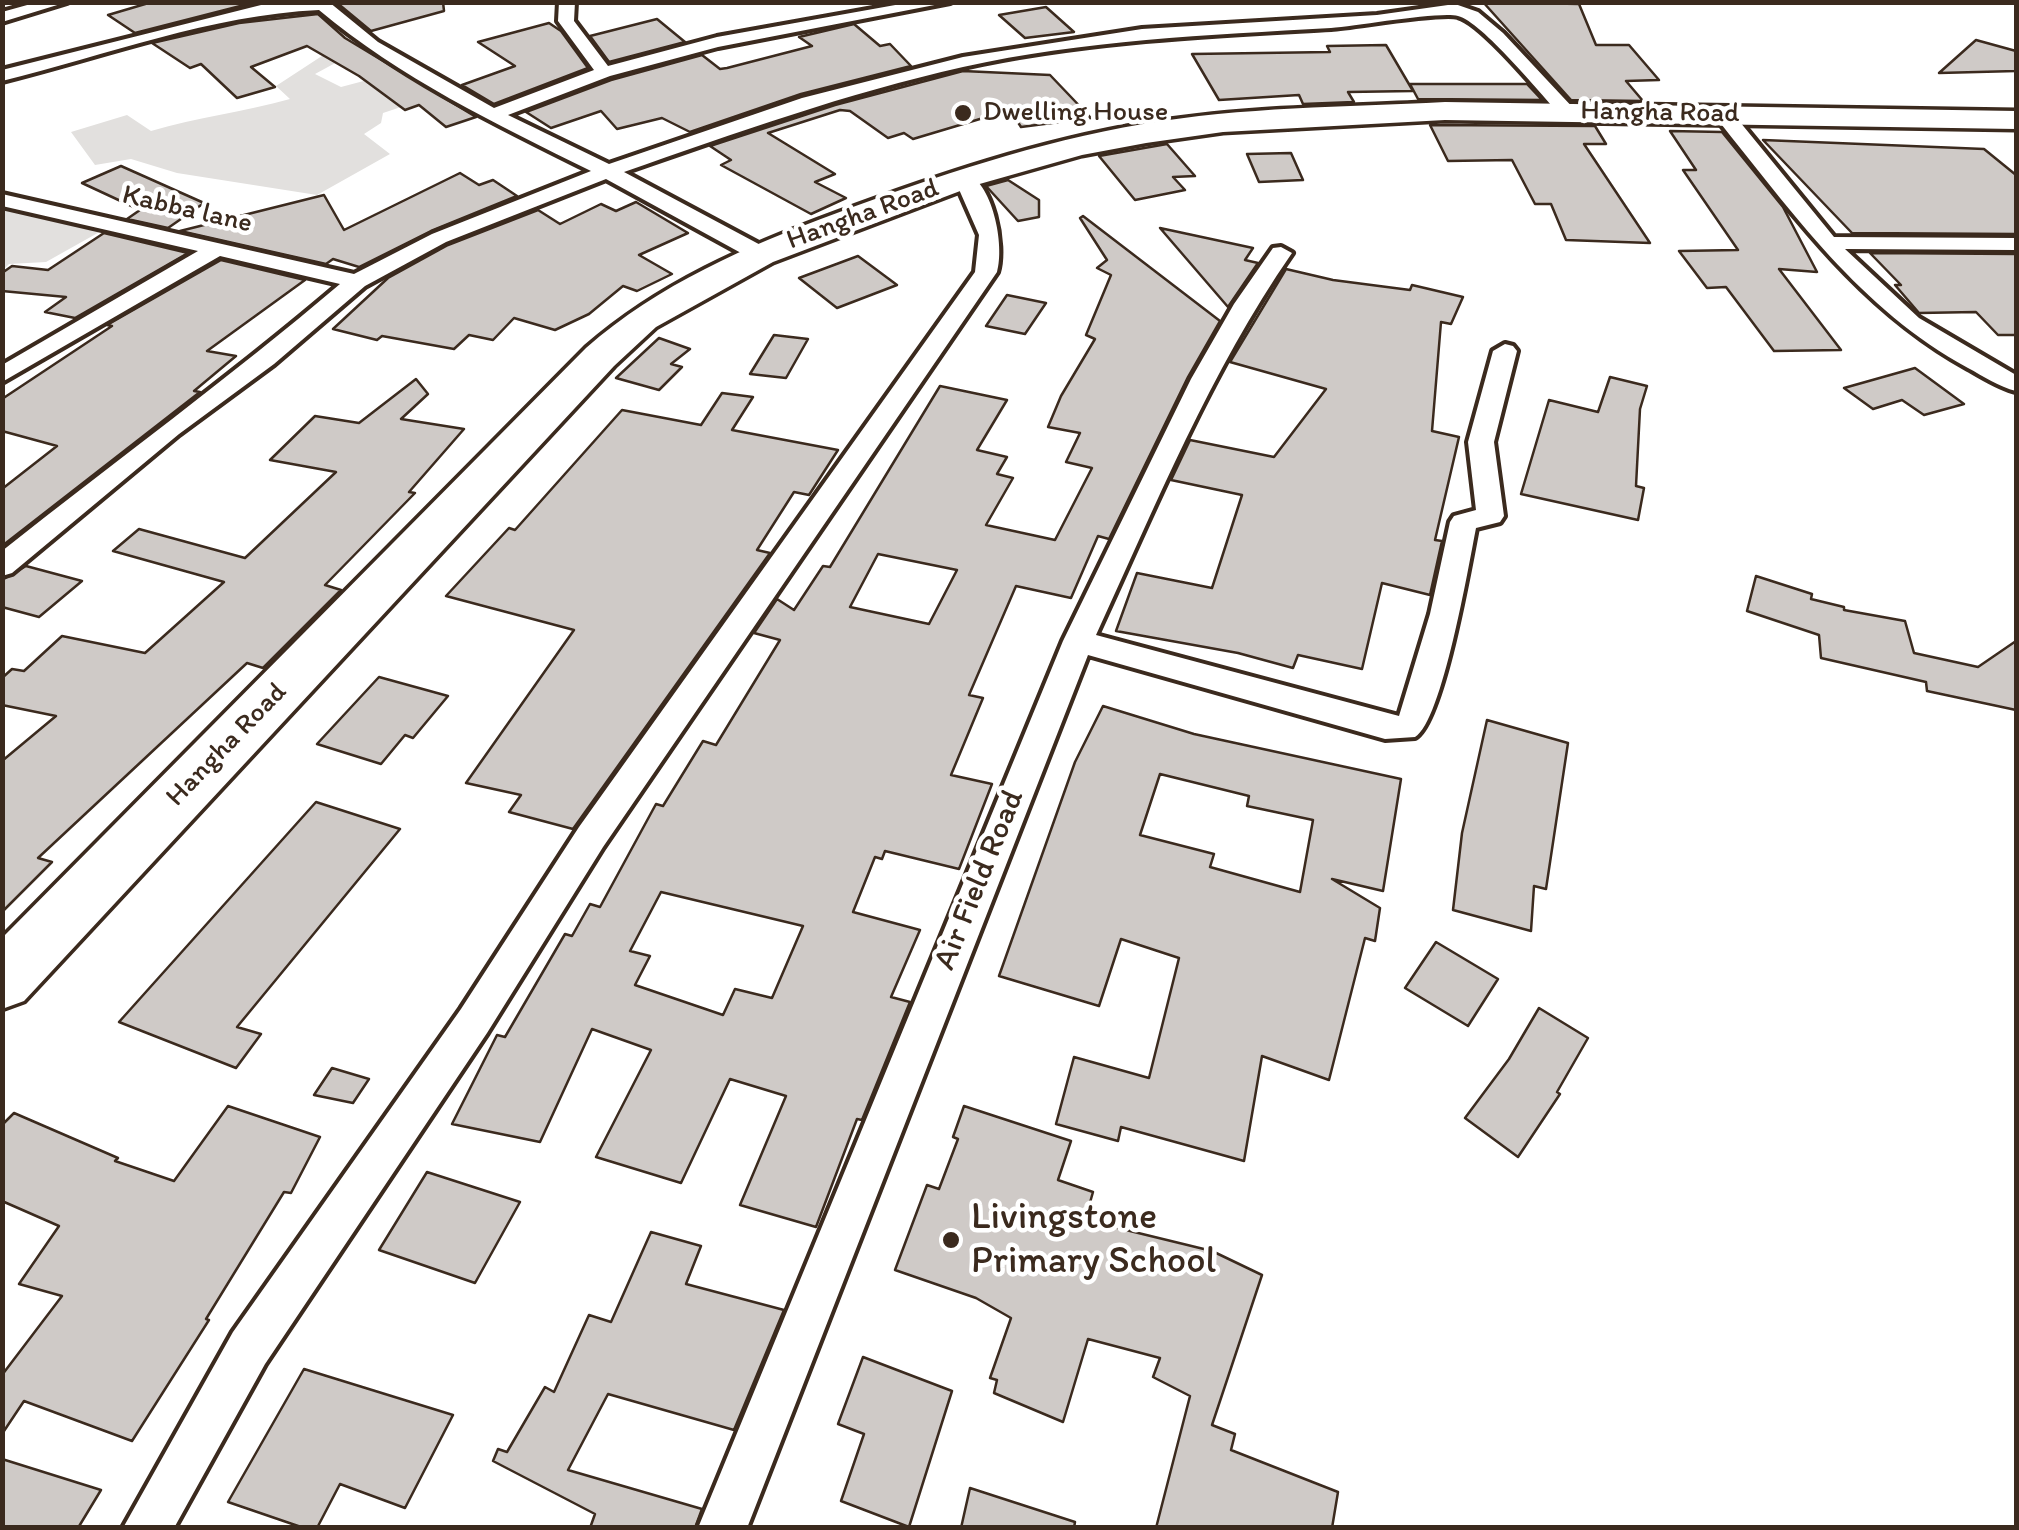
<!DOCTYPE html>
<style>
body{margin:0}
#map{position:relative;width:2019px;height:1530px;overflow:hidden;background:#fff;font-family:Itim,sans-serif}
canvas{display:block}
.frame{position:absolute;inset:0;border:5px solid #3b2a1e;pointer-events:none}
</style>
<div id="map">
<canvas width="2019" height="1530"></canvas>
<div class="frame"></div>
</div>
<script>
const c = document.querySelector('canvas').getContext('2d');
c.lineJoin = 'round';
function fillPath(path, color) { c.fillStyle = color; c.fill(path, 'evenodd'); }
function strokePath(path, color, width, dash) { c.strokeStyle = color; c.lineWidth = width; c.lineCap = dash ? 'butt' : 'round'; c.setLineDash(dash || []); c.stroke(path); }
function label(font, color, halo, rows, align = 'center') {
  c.font = font + ' Itim,sans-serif'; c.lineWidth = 9; c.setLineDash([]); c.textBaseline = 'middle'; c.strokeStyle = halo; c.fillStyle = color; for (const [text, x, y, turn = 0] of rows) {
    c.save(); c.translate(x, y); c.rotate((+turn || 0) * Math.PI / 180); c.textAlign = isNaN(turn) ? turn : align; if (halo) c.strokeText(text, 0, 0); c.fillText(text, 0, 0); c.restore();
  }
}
fillPath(new Path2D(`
 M328,52L350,55L315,74L341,87L390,74L434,96L383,113L381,123L364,134L390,154L317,195L177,173L131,159L95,165L71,132L127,115L151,131C197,117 244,112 290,99L276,86Z
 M3,205L103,230L46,262L9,264L3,270Z`), '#e2e0de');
const building = new Path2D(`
 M152,2H256L135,33L108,15Z
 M336,2H443L444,11L371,31Z
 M1483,2L1579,4L1596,45H1629L1659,80L1626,81L1643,101L1571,100Z
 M1046,7L1074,32L1025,38L999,15Z
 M318,14L345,38L476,117L446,127L419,105L405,110L359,76L307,46L251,67L275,87L237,98L201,64L190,68L152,43L239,23Z
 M657,19L685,42L609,62L590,36Z
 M549,23L561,31L588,68L494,104L462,85L515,66L478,42Z
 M854,24L880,46L890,44L911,66L801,94L690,132L662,118L617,129L601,111L551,128L526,112L611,80L702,55L720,69L727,68L812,46L799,37Z
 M1976,40L2016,51V71L1939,73Z
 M1386,45L1413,91L1348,92L1354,102L1303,104L1299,95L1219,100L1192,54L1330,52L1327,46Z
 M963,71L1050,75L1091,118L1021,127L1010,110L913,139L904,133L888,138L850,111L840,110L768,133L835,174L815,182L846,198L811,214L721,165L731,160L710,146L835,105Z
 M1410,84H1527L1542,100L1418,99Z
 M1430,125L1595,126L1606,144H1584L1650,243L1566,240L1551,204H1535L1512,160L1448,161Z
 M1670,131L1722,132L1783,207L1817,272L1779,269L1841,350L1774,351L1726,287L1707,288L1679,251L1738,250L1683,170H1696Z
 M1763,140L1984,149L2016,175V234L1852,233Z
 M1167,144L1195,176L1173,177L1185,190L1135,200L1099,156Z
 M1291,153L1303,180L1259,182L1247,154Z
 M121,166L204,203L168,228L127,219L140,210L82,183Z
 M460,173L479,185L493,180L517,196L431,231L359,267L333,259L326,264L180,231L324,195L344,230Z
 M1008,180L1039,200V217L1018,221L986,186Z
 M636,202L688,233L639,255L672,274L637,291L623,286L589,314L555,330L514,318L493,340L469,335L454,349L382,336L377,340L333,329L388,278L448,245L538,210L560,224L601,204L616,211Z
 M1083,216L1220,321L1188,377L1109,539L1098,536L1071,598L1016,586L969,695L983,698L951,775L992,784L959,869L885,851L882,859L875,857L853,912L920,930L891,997L910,1002L862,1120L857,1119L816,1227L740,1205L786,1096L730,1079L681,1183L596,1157L651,1050L592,1029L540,1142L452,1124L497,1035L505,1037L565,934L572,936L590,904L600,907L656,804L663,806L703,741L716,745L780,640L754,633L777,599L794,610L823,566L830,567L940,386L1007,400L977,450L1007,457L997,474L1013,478L986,525L1055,540L1092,468L1066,462L1080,433L1048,427L1061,396L1095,339L1086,335L1111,275L1097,268L1107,260L1080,218ZM878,554L957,570L929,624L850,607ZM661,892L803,926L772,998L735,989L723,1015L635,985L650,956L630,951Z
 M1160,228L1253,248L1245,260L1258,263L1228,307Z
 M104,233L188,253L75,318L45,312L66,297L2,291V273L12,266L48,270Z
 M1870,253L2016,254V335H1998L1976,312L1919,313L1895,285H1901Z
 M858,256L897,285L837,308L799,278Z
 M221,260L305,280L207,351L236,356L194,391L200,392L2,546V489L57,446L2,431V399L112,326L107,325Z
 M1286,269L1333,280L1410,290L1412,285L1463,297L1451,324L1441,322L1432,431L1459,437L1435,540L1442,541L1430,595L1382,583L1362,669L1298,655L1293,668L1238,653L1116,631L1137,573L1212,588L1242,495L1171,480L1190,440L1274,457L1326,389L1230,362Z
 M1007,295L1046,303L1025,334L986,326Z
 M774,335L808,339L786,378L750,374Z
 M659,338L690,349L671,364L682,367L659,390L616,378Z
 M1915,368L1964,404L1924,415L1902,400L1873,409L1844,388Z
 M1610,377L1647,386L1640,409L1636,486L1644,488L1638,520L1521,494L1549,400L1598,412Z
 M416,379L428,394L401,419L464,429L409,492L415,493L325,585L341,590L263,668L247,663L38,858L52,862L2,912V761L56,716L2,705V678L12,669L24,671L62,636L145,653L224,582L113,551L139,529L245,558L336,472L270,460L315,416L359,423Z
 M722,393L753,397L732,430L838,450L809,495L794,492L757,550L770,553L573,829L509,812L521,795L466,783L574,630L446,596L509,528L515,530L622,410L701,425Z
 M26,566L82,581L39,617L2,607V580Z
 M1756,576L1812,594L1811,599L1844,607V610L1905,621L1914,653L1978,667L2016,641V710L1927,691L1926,682L1821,658L1819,635L1747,611Z
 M379,677L448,696L413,738L405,735L381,764L317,744Z
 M1103,706L1194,734L1401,779L1383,891L1332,879L1380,908L1375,941L1365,938L1329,1080L1262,1056L1244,1161L1121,1127L1118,1141L1056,1124L1074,1057L1149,1078L1179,958L1121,939L1099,1006L999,976L1075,762ZM1160,774L1249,796L1247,806L1313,820L1300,892L1210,867L1214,854L1140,835Z
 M1487,720L1568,743L1546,889L1534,886L1531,931L1453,910L1462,833Z
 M316,802L400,829L237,1027L261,1034L236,1068L119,1022Z
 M1436,942L1498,979L1468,1026L1405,988Z
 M1539,1008L1588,1038L1557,1092L1560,1094L1518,1157L1465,1118L1509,1059Z
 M332,1068L369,1079L353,1103L314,1095Z
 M228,1106L320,1137L291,1193L284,1192L206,1319L209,1320L132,1441L24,1401L2,1434V1375L62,1296L19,1284L59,1226L2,1201V1125L14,1113L118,1158L115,1161L174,1181Z
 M964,1106L1071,1141L1058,1180L1093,1192L1085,1220L1212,1251L1262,1275L1212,1425L1235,1434L1231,1450L1338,1492L1332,1528H1156L1190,1396L1153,1377L1160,1358L1088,1339L1063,1422L994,1393L997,1380L990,1378L1011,1318L976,1298L895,1270L927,1185L939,1189L958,1139L953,1137Z
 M427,1172L520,1202L475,1283L379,1250Z
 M651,1232L701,1246L686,1284L784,1310L734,1430L608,1394L568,1470L702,1509L695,1528H590L595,1514L493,1461L498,1449L507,1452L545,1387L554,1392L589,1315L611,1322Z
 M863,1357L952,1391L909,1527L841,1501L864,1434L838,1424Z
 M304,1369L453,1415L405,1508L340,1484L317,1528H304L228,1502Z
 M2,1459L101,1490L78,1528H2Z
 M970,1488L1075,1522L1074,1528H961Z`);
fillPath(building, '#cfcac7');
strokePath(building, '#3b2a1e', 2.5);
const street = new Path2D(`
 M38,2H67L2,22V12Z
 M273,2H329L378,42L494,108L594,70L558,21L559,2H575L574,21L608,66L717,37L912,2H950L718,47L610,76L508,115L609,164L802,98L963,57L1142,29L1377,15L1455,4L1478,12L1503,33L1576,111L1567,117L1560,115C1541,94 1482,22 1458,16C1441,11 1357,26 1331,28C1208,35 1084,40 963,67C847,93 736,133 624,172L768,249L771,254L768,259H752L606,179L446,242L365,286L274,364L179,434L12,573L2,576V551C115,461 231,377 340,284L220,256L2,382V365L198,251L2,206V194L354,274L432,234L591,171C496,124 400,78 319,10C211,15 107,55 2,81V70Z
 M1724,109L1731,111L1834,237L2016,238V250L1845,249L1919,318L2016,375V391C1999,387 1983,376 1968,368C1860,309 1793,213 1717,119V111Z
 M964,172C993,181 1005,246 997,272L603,847L487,1033L265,1364L174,1528H123L233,1332L461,1009L579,827L975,272L979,235L954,178Z
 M1281,247L1292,253C1210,371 1156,505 1096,635L1399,716L1430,614L1450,522L1454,516L1476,510L1468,442L1493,351L1505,344L1513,346L1517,351L1494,442L1504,516L1500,522L1476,528C1469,564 1442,722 1415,737L1385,739L1088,655L747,1528H698L1063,641L1191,379L1234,304L1273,248Z`);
const highway = new Path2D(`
 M1445,102L2016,111V129L1445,120L1223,132L1146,143L1082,155L976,185L773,262L656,327L614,366L24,1001L2,1009V938L586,348C659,284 747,246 837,213C937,176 1037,142 1143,124C1242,107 1345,107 1445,102Z`);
strokePath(street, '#3b2a1e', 8);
strokePath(highway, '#3b2a1e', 7);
fillPath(street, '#fff');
fillPath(highway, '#fff');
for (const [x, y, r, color] of [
 [963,113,10,"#3b2a1e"],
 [951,1240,10,"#3b2a1e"]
]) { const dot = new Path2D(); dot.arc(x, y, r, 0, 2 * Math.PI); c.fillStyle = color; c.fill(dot); strokePath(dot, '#fff', 4); }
label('28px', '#3b2a1e', '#fff', [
 ["Dwelling House",983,113]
], 'left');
label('28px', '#3b2a1e', '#fff', [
 ["Hangha Road",1660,113,1],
 ["Kabba lane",187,210,13],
 ["Hangha Road",863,215,-20],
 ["Hangha Road",227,745,-46]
]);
label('32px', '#3b2a1e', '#fff', [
 ["Air Field Road",980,880,-68]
]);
label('38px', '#3b2a1e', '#fff', [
 ["Livingstone",971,1218],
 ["Primary School",971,1262]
], 'left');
</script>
